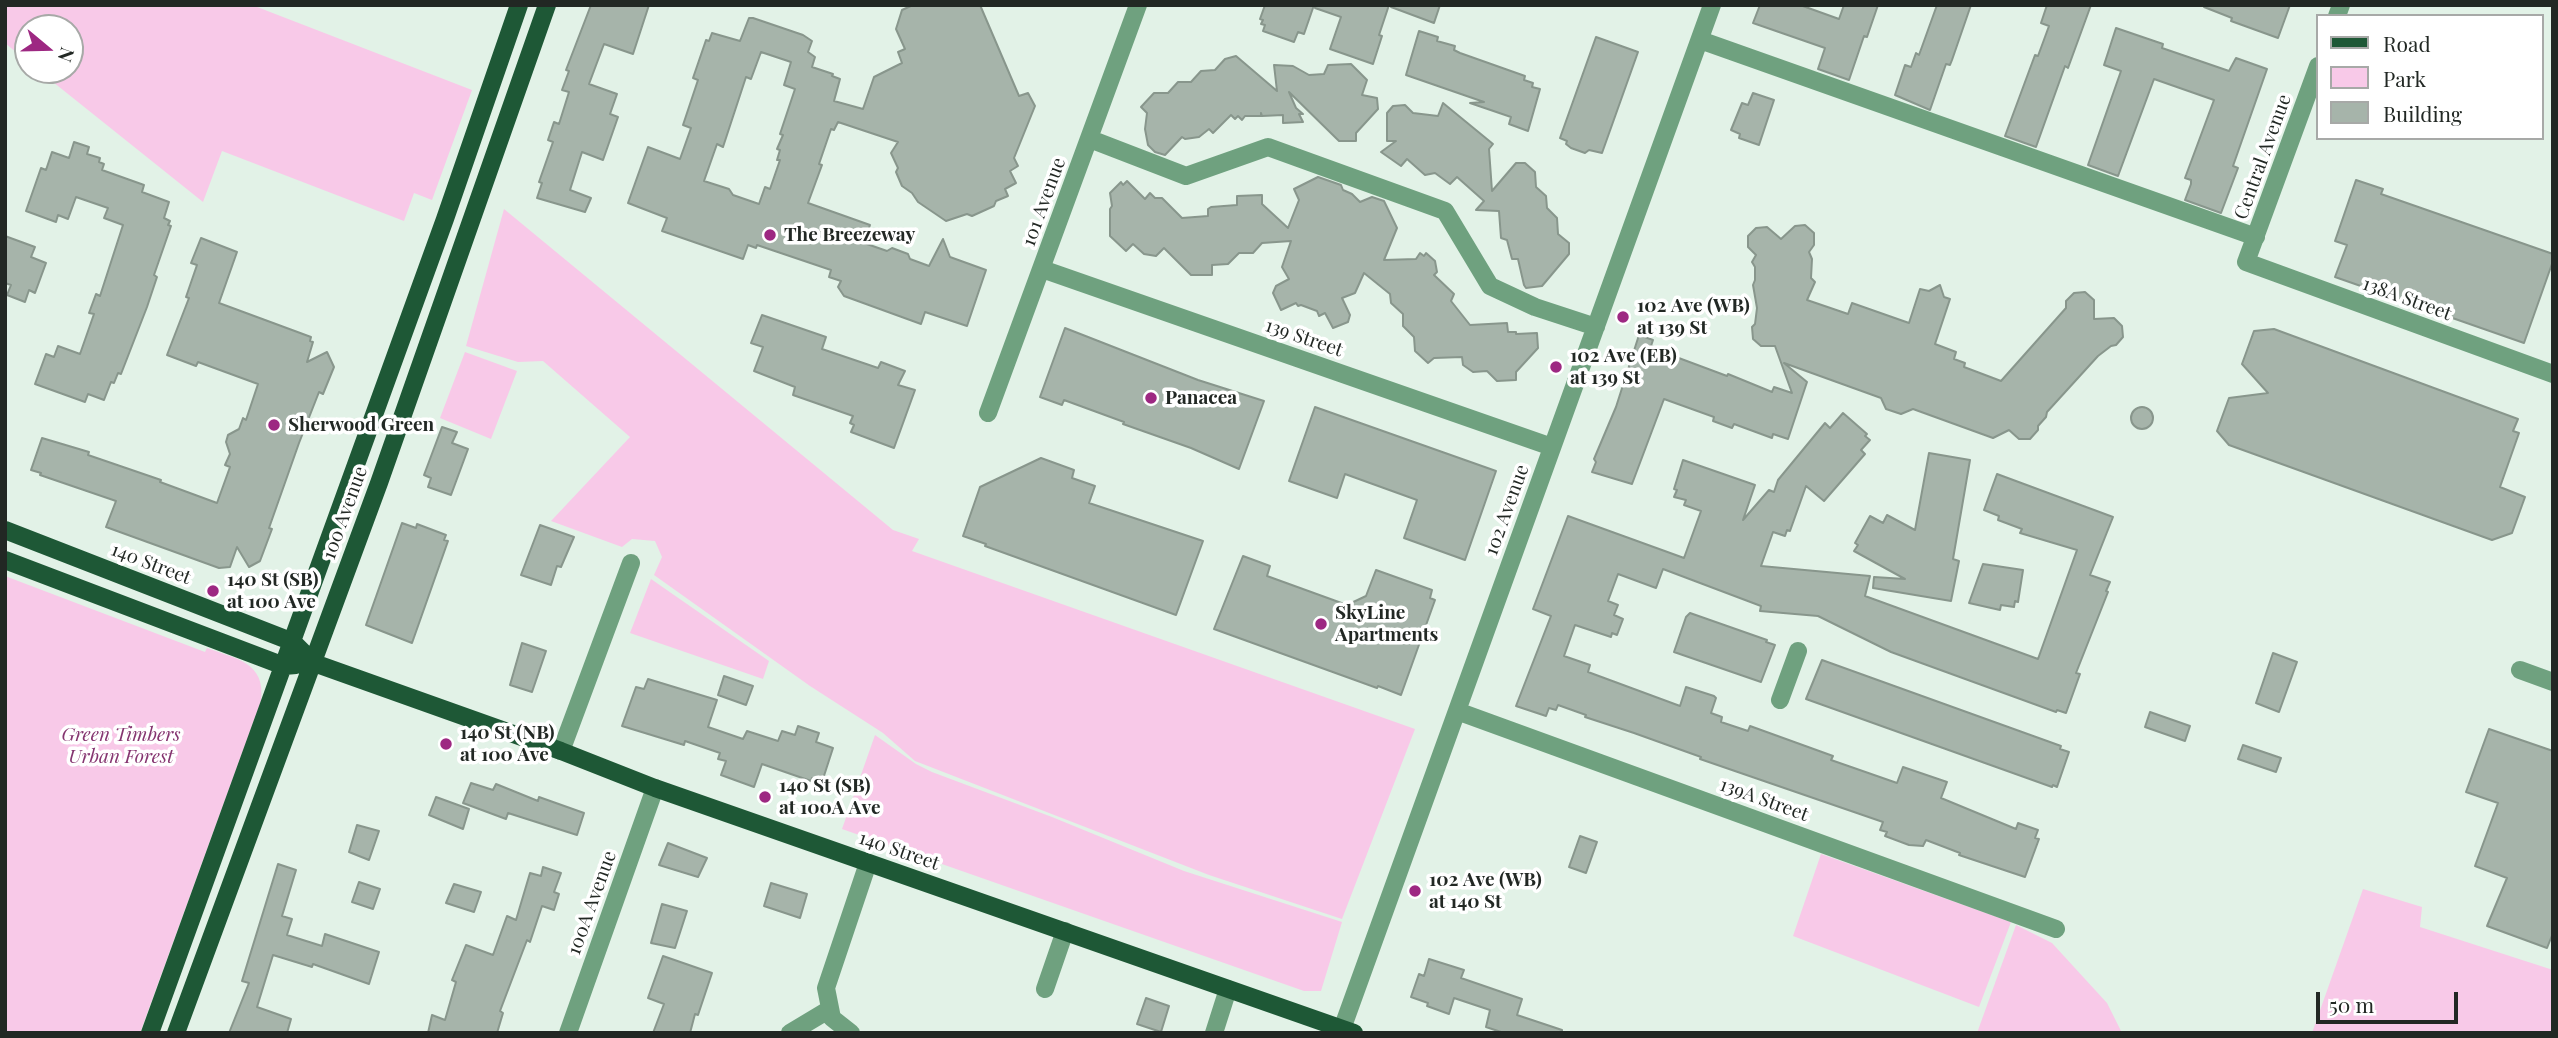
<!DOCTYPE html>
<style>
body{margin:0}
#map{position:relative;width:2558px;height:1038px;overflow:hidden;background:#e2f2e7;font-family:"Playfair Display",serif}
canvas{display:block}
.frame{position:absolute;inset:0;border:7px solid #222824;pointer-events:none}
.legend{position:absolute;left:2316px;top:14px;width:228px;height:126px;box-sizing:border-box;background:#fff;border:2px solid #a7a9a7;margin:0;padding:9px 12px;list-style:none;font-size:21px;color:#222824}
.legend li{display:flex;align-items:center;gap:14px;height:35px}
.legend b{width:35px;border:2px solid #a7a9a7}
.north{position:absolute;left:14px;top:14px;width:70px;height:70px;box-sizing:border-box;background:#fff;border:2px solid #a7a9a7;border-radius:50%;rotate:109deg;font-size:19px;font-weight:700;line-height:28px;text-align:center;color:#222824}
.north::after{content:'';display:block;margin:auto;width:24px;height:32px;background:#9d2882;clip-path:polygon(50% 0,100% 100%,50% 72%,0 100%)}
.scale{position:absolute;left:2316px;top:992px;width:142px;height:32px;box-sizing:border-box;border:4px solid #222824;border-top:0;padding-left:9px;font-size:21px;line-height:24px;white-space:nowrap;color:#222824;-webkit-text-stroke:5px #fff;paint-order:stroke}
</style>
<div id="map">
<canvas width="2558" height="1038"></canvas>
<div class="frame"></div>
<ul class="legend">
<li><b style="height:9px;background:#1e5836"></b>Road</li>
<li><b style="height:19px;background:#f8c9e8"></b>Park</li>
<li><b style="height:19px;background:#a6b4aa"></b>Building</li>
</ul>
<div class="north">N</div>
<div class="scale">50 m</div>
</div>
<script>
const c = document.querySelector('canvas').getContext('2d');
c.lineJoin = 'round';
function fillPath(path, color) { c.fillStyle = color; c.fill(path, 'evenodd'); }
function strokePath(path, color, width, dash) { c.strokeStyle = color; c.lineWidth = width; c.lineCap = dash ? 'butt' : 'round'; c.setLineDash(dash || []); c.stroke(path); }
function label(font, color, halo, rows, align = 'center') {
  c.font = font + ' "Playfair Display",serif'; c.lineWidth = 7; c.setLineDash([]); c.textBaseline = 'middle'; c.strokeStyle = halo; c.fillStyle = color; for (const [text, x, y, turn = 0] of rows) {
    c.save(); c.translate(x, y); c.rotate((+turn || 0) * Math.PI / 180); c.textAlign = isNaN(turn) ? turn : align; if (halo) c.strokeText(text, 0, 0); c.fillText(text, 0, 0); c.restore();
  }
}
fillPath(new Path2D(`
 M5,5H252L472,90L432,200L414,193L404,221L222,151L203,202L38,70H70V28H28V62L5,43Z
 M504,209L893,530L919,539L912,551L1415,729L1342,919L1209,875L915,761L883,733L810,686L654,575L662,557L655,541L632,539L622,547L551,521L630,437L543,361L518,362L466,346Z
 M465,352L517,371L491,439L440,418Z
 M5,576L205,652L207,648C236,659 266,662 261,701L140,1033H5Z
 M651,579L769,661L763,679L630,633Z
 M875,735L916,764L932,772L1052,817L1184,871L1342,922L1321,991H1304L842,829Z
 M1821,854L2011,922L1979,1007L1793,936Z
 M2363,889L2422,907L2420,927L2553,970V1026L2550,1033H2312Z
 M2016,925L2052,943L2107,1003L2122,1033H1977Z`), '#f8c9e8');
const building = new Path2D(`
 M591,5H649L633,54L604,44L589,84L617,94L610,114L618,117L603,160L582,152L570,190L591,198L585,212L537,198L542,183L539,182L553,142L548,140L554,122L559,124L569,92L562,90L569,71L566,70Z
 M913,5H980L1019,96L1028,93L1035,106L1014,158L1018,166L1010,171L1016,183L1005,189L1008,196L996,201L994,206L972,216L967,214L946,221L918,202L912,193L902,186L896,172L898,168L891,153L898,142L838,122L834,130L831,129L819,164L822,165L808,203L870,225L864,243L887,251L892,248L908,254L910,259L929,266L943,239L950,257L986,270L967,326L925,312L921,324L844,296L838,287L841,281L829,277L831,270L757,245L756,248L748,245L743,259L662,231L667,218L628,203L648,147L680,159L691,128L683,125L698,80L693,78L705,43L706,40L709,41L712,33L740,41L749,18H753L803,35L812,41L808,52L815,57L812,67L833,74L832,76L840,79L834,101L863,109L874,77L902,63L898,52L905,49L896,29L902,10ZM761,52L791,62L784,85L795,89L780,134L783,135L777,149L780,150L777,160H780L770,189L765,187L759,204L733,195L729,189L704,181L717,144L723,147L746,77L751,79Z
 M1265,5H1314L1304,34L1298,32L1294,42L1263,31L1265,25L1261,24L1263,20L1260,19Z
 M1315,5H1389L1379,35L1382,36L1373,64L1330,49L1341,17L1315,8Z
 M1391,5H1440L1434,23L1391,7Z
 M1760,5H1800L1839,19L1844,5H1878L1867,37L1864,36L1849,80L1818,69L1825,48L1753,23Z
 M1937,5H1971L1952,60L1950,65L1946,64L1930,110L1895,95L1905,65L1911,67L1916,53L1919,55Z
 M2047,5H2091L2068,68L2065,66L2036,147L2005,136L2035,55L2038,56L2049,26L2041,23Z
 M2204,5H2290L2278,38L2231,21L2232,18L2204,7Z
 M2116,28L2163,44L2162,48L2229,71L2236,58L2267,69L2233,166L2238,168L2221,213L2185,200L2191,184V180L2185,178L2214,100L2154,79L2118,176L2088,165L2121,71L2104,65Z
 M1419,31L1438,37L1437,41L1455,46L1454,50L1460,53L1525,76L1524,80L1533,83L1532,87L1540,89L1528,131L1509,124L1511,117L1470,103L1484,102L1406,75Z
 M1596,37L1638,52L1602,153L1589,150L1585,153L1571,148L1566,144L1567,141L1560,138Z
 M1236,56L1277,91L1274,65L1293,66L1309,75L1324,74L1328,65L1351,64L1367,80L1362,95L1377,98L1378,109L1356,133V141H1339L1289,92L1296,108L1303,114H1299L1303,122L1283,123V115L1262,116L1261,113V116H1245L1242,120L1238,116L1235,119L1231,115L1213,133L1209,129L1199,137L1185,139L1182,137L1165,155L1155,152L1148,145L1145,129L1147,113L1141,107L1154,93H1168L1178,82H1191L1201,71L1215,70L1225,59Z
 M1753,93L1774,100L1759,145L1739,138L1740,134L1731,130L1742,103L1748,105Z
 M1443,103L1493,144L1489,149L1492,191L1516,163H1525L1535,172L1536,187L1546,196L1547,208L1557,218L1558,234L1569,243V254L1542,286L1526,288L1524,285L1518,259H1512L1507,240L1501,238L1499,211L1476,210L1484,201L1457,177L1450,184L1435,173L1425,175L1407,159L1401,166L1381,152L1396,141H1387V113L1393,106L1405,105L1413,113L1438,116Z
 M74,142L89,147L87,154L100,158L99,162L104,164L102,170L144,185L142,192L169,202L164,218L170,221L168,225L171,226L154,275L157,277L147,307L121,374L118,373L114,383L111,382L104,400L88,394L85,402L35,384L46,354L54,357L58,346L80,354L94,314L89,313L96,294L100,296L123,225L104,218L108,208L76,197L68,219L58,215L56,222L26,211L41,168L46,170L52,152L69,158Z
 M1318,177L1341,185L1343,190L1352,194L1360,202L1372,197L1384,201L1397,228L1384,260L1416,259L1420,253L1424,256L1426,253L1435,261L1437,272L1434,275L1454,294L1451,301L1470,325L1507,323L1508,332H1516V334L1537,333L1538,348L1516,372V380L1497,381L1487,371L1473,372L1463,365L1462,357L1434,358L1428,363L1415,351L1414,337L1403,326V314L1391,303L1390,294L1364,273L1355,293L1342,298L1350,315L1348,322L1333,328L1325,313L1319,316L1317,311L1301,305L1298,306L1296,303L1281,310L1273,293L1276,286L1289,279L1282,267L1291,241L1262,243L1253,253H1239L1228,264L1212,265V275H1191L1164,248L1156,256L1144,254L1133,244L1126,251L1110,236V209L1112,206L1110,193L1121,182L1123,185L1127,181L1145,199L1150,193L1155,198H1162L1182,218L1208,216V209L1211,207L1237,205V196L1262,195V204L1288,228L1299,200L1294,189Z
 M2356,180L2383,189L2381,194L2553,254V261L2524,343L2335,277L2347,245L2335,241Z
 M1805,225L1814,233V245L1809,252L1812,259L1811,278L1815,282L1807,300L1848,314L1852,303L1909,323L1920,289L1929,291L1940,285L1944,297L1950,299L1935,344L1956,352L1954,359L1965,363L1964,367L2001,381L2066,308V301L2074,293L2085,292L2094,300V319L2114,318L2122,326L2123,337L2116,345L2111,346L2098,356L2047,412L2046,417L2038,426V430L2030,439H2019L2009,430L1993,438L1913,409L1901,414L1886,409L1881,398L1784,363L1807,382L1788,439L1773,434L1772,438L1734,424L1732,428L1713,421L1714,417L1664,399L1632,484L1592,472L1596,462L1594,459L1616,407L1639,335L1653,340L1651,346L1668,352V354L1727,376L1728,374L1772,392L1774,387L1792,393L1775,346H1761L1753,339L1752,327L1755,324L1757,308L1753,285L1755,280V267L1752,262L1756,255L1748,247V236L1756,228L1767,227L1781,239L1795,226Z
 M5,236L35,247L31,257L46,263L35,293L29,290L25,302L7,295L11,285L5,283Z
 M201,238L237,252L219,303L311,337L310,341L313,342L307,362L327,352L334,367L323,394L319,392L299,443L269,528L272,529L260,561L249,567L237,547L230,567L219,568L106,527L116,501L40,475L41,473L31,470L42,438L89,452L88,455L161,480L160,482L217,503L230,467L225,465L230,454L226,442L228,435L239,429L243,418L246,420L258,384L198,362L196,366L167,355L189,298L186,297L197,265L191,263Z
 M762,315L826,337L822,349L878,368L881,362L905,371L898,385L915,390L894,448L851,432L854,425L850,423L853,416L793,395L795,387L754,371L763,347L751,343Z
 M1065,328L1198,380L1264,401L1239,469L1191,448L1123,424L1124,422L1064,400L1062,405L1040,397Z
 M2274,329L2518,419L2513,431L2519,433L2500,487L2525,497L2512,533L2492,540L2229,445L2217,431L2229,398L2268,393L2242,364L2254,331Z
 M1315,407L1496,471L1465,560L1404,538L1417,500L1345,474L1337,498L1289,481Z
 M2131 418a11 11 0 1 1 22 0a11 11 0 1 1-22 0Z
 M1843,413L1867,434L1865,436L1870,440L1861,450L1865,454L1824,501L1806,486L1790,531L1787,530L1785,536L1773,532L1761,566L1870,576L1865,596L2038,659L2077,550L2020,533L2022,529L1998,520L1999,516L1984,510L1997,474L2113,517L2090,575L2110,582L2106,591L2108,592L2076,673L2080,674L2066,713L2057,710L2056,712L1891,652L1818,616L1760,611L1761,606L1663,569L1656,588L1618,574L1608,601L1618,605L1614,615L1623,619L1617,635L1612,633L1611,637L1575,625L1564,656L1590,665L1588,672L1680,706L1686,687L1714,696L1716,698L1711,713L1722,717L1721,722L1748,731L1750,726L1833,756L1831,760L1897,783L1903,767L1947,782L1941,798L2016,829L2018,823L2038,830L2035,838L2039,839L2025,877L1959,855L1960,853L1926,840L1923,846L1909,845L1885,836L1887,832L1880,830L1883,822L1700,759L1701,757L1634,733L1585,717L1586,715L1558,705L1556,710L1549,708L1546,716L1516,706L1551,616L1533,609L1568,516L1684,558L1701,511L1684,505L1686,500L1674,497L1677,490L1674,489L1683,460L1755,485L1743,520L1769,490L1774,492L1778,480L1825,423L1830,428Z
 M442,427L457,432L452,443L468,449L451,495L428,487L431,478L424,475Z
 M1929,453L1970,460L1953,559L1959,561L1951,601L1873,588L1874,577L1905,579L1854,551L1858,545L1855,543L1870,516L1883,523L1887,515L1915,530Z
 M1041,458L1074,470L1072,478L1095,486L1089,503L1203,541L1176,615L985,546L986,544L963,536L980,487Z
 M402,523L416,528L417,524L446,535L444,540L448,541L412,643L366,625Z
 M540,525L574,537L561,567L557,566L551,585L521,575Z
 M1243,556L1270,566L1267,576L1347,605L1366,596L1376,570L1432,590L1430,598L1435,600L1401,695L1378,686L1377,688L1214,629Z
 M1983,564L2023,570L2018,602L2015,601L2014,607L2001,605L2000,610L1969,603Z
 M1690,613L1767,640L1766,642L1775,645L1761,682L1674,652L1686,617Z
 M522,643L546,651L532,692L510,685Z
 M2273,653L2297,662L2279,712L2256,703Z
 M1822,660L2061,746L2060,749L2069,752L2057,787L2053,785L2052,787L1806,699Z
 M724,676L753,686L746,705L718,695Z
 M648,679L717,700L708,727L743,739L747,731L778,741L782,731L795,735L798,726L819,733L816,742L833,748L822,782L812,778L811,781L762,764L754,787L721,775L726,761L718,759L720,753L685,741L684,745L622,726L636,687L644,689Z
 M2150,712L2190,726L2185,741L2145,727Z
 M2489,729L2553,751V933L2547,948L2487,926L2507,878L2475,866L2498,803L2466,792Z
 M2243,745L2281,758L2276,772L2238,759Z
 M471,783L493,790L496,784L538,801L539,797L584,813L577,835L508,813L506,819L463,803Z
 M436,797L469,809L463,829L429,815Z
 M357,825L379,831L369,860L349,852Z
 M1580,836L1597,842L1586,873L1569,867Z
 M668,843L707,858L698,877L659,865Z
 M278,864L296,870L282,916L292,919L287,935L322,946L325,934L379,952L369,984L313,964L312,967L273,955L257,1007L291,1019L287,1033H229L249,983L242,981Z
 M543,867L561,873L554,892L559,894L554,910L542,906L530,942L527,940L500,1011L503,1013L497,1033H428L432,1015L445,1020L456,982L452,980L466,945L493,955L507,916L516,920L530,873L541,876Z
 M359,882L380,889L373,909L352,902Z
 M771,883L807,894L800,918L764,906Z
 M454,884L481,892L474,912L446,903Z
 M662,904L687,911L675,948L651,943Z
 M663,956L712,973L698,1015L695,1014L690,1033H653L664,1004L648,998Z
 M1429,959L1464,970L1461,978L1522,999L1517,1015L1562,1030V1033H1504L1486,1027L1490,1010L1454,998L1449,1014L1427,1006L1428,1003L1411,997L1419,974L1424,976Z
 M1146,998L1169,1006L1161,1032L1137,1024Z`);
fillPath(building, '#a6b4aa');
strokePath(building, '#88968c', 2);
strokePath(new Path2D(`
 M2337,16L2341,5
 M1700,40L2256,237
 M2318,66L2246,262L2553,374
 M1090,139L1186,176L1268,147L1445,211L1490,286L1535,307L1596,327
 M1042,269L1552,447
 M988,413L1138,5
 M2520,670L2553,682
 M1780,700L1798,651
 M1457,711L2056,929
 M561,751L631,563
 M1045,989L1065,931
 M1342,1029L1712,5
 M568,1033L655,788
 M790,1033L830,1009
 M851,1033L832,1018L826,988L868,863
 M1214,1033L1228,989`), '#6fa17f', 18);
strokePath(new Path2D(`
 M5,530L293,642L314,663L561,751L655,788L1354,1033
 M5,560L284,666L296,665
 M150,1033L445,219L519,5
 M176,1033L379,483L547,5`), '#1e5836', 18);
for (const [x, y, r, color] of [
 [770,235,7,"#9d2882"],
 [1623,317,7,"#9d2882"],
 [1556,367,7,"#9d2882"],
 [1151,398,7,"#9d2882"],
 [274,425,7,"#9d2882"],
 [213,591,7,"#9d2882"],
 [1321,624,7,"#9d2882"],
 [446,744,7,"#9d2882"],
 [765,797,7,"#9d2882"],
 [1415,891,7,"#9d2882"]
]) { const dot = new Path2D(); dot.arc(x, y, r, 0, 2 * Math.PI); c.fillStyle = color; c.fill(dot); strokePath(dot, '#fff', 2.5); }
label('19px', '#222824', '#fff', [
 ["Central Avenue",2263,157,-70],
 ["101 Avenue",1044,202,-70],
 ["138A Street",2407,299,20],
 ["139 Street",1304,338,19],
 ["102 Avenue",1507,510,-70],
 ["100 Avenue",345,513,-70],
 ["140 Street",151,564,21],
 ["139A Street",1764,800,20],
 ["140 Street",899,851,19],
 ["100A Avenue",592,903,-70]
]);
label('bold 19px', '#222824', '#fff', [
 ["The Breezeway",784,235],
 ["102 Ave (WB)",1637,306],
 ["at 139 St",1637,328],
 ["102 Ave (EB)",1570,356],
 ["at 139 St",1570,378],
 ["Panacea",1165,398],
 ["Sherwood Green",288,425],
 ["140 St (SB)",227,580],
 ["at 100 Ave",227,602],
 ["SkyLine",1335,613],
 ["Apartments",1335,635],
 ["140 St (NB)",460,733],
 ["at 100 Ave",460,755],
 ["140 St (SB)",779,786],
 ["at 100A Ave",779,808],
 ["102 Ave (WB)",1429,880],
 ["at 140 St",1429,902]
], 'left');
label('italic 19px', '#853570', '#fff', [
 ["Green Timbers",121,735],
 ["Urban Forest",121,757]
]);
</script>
